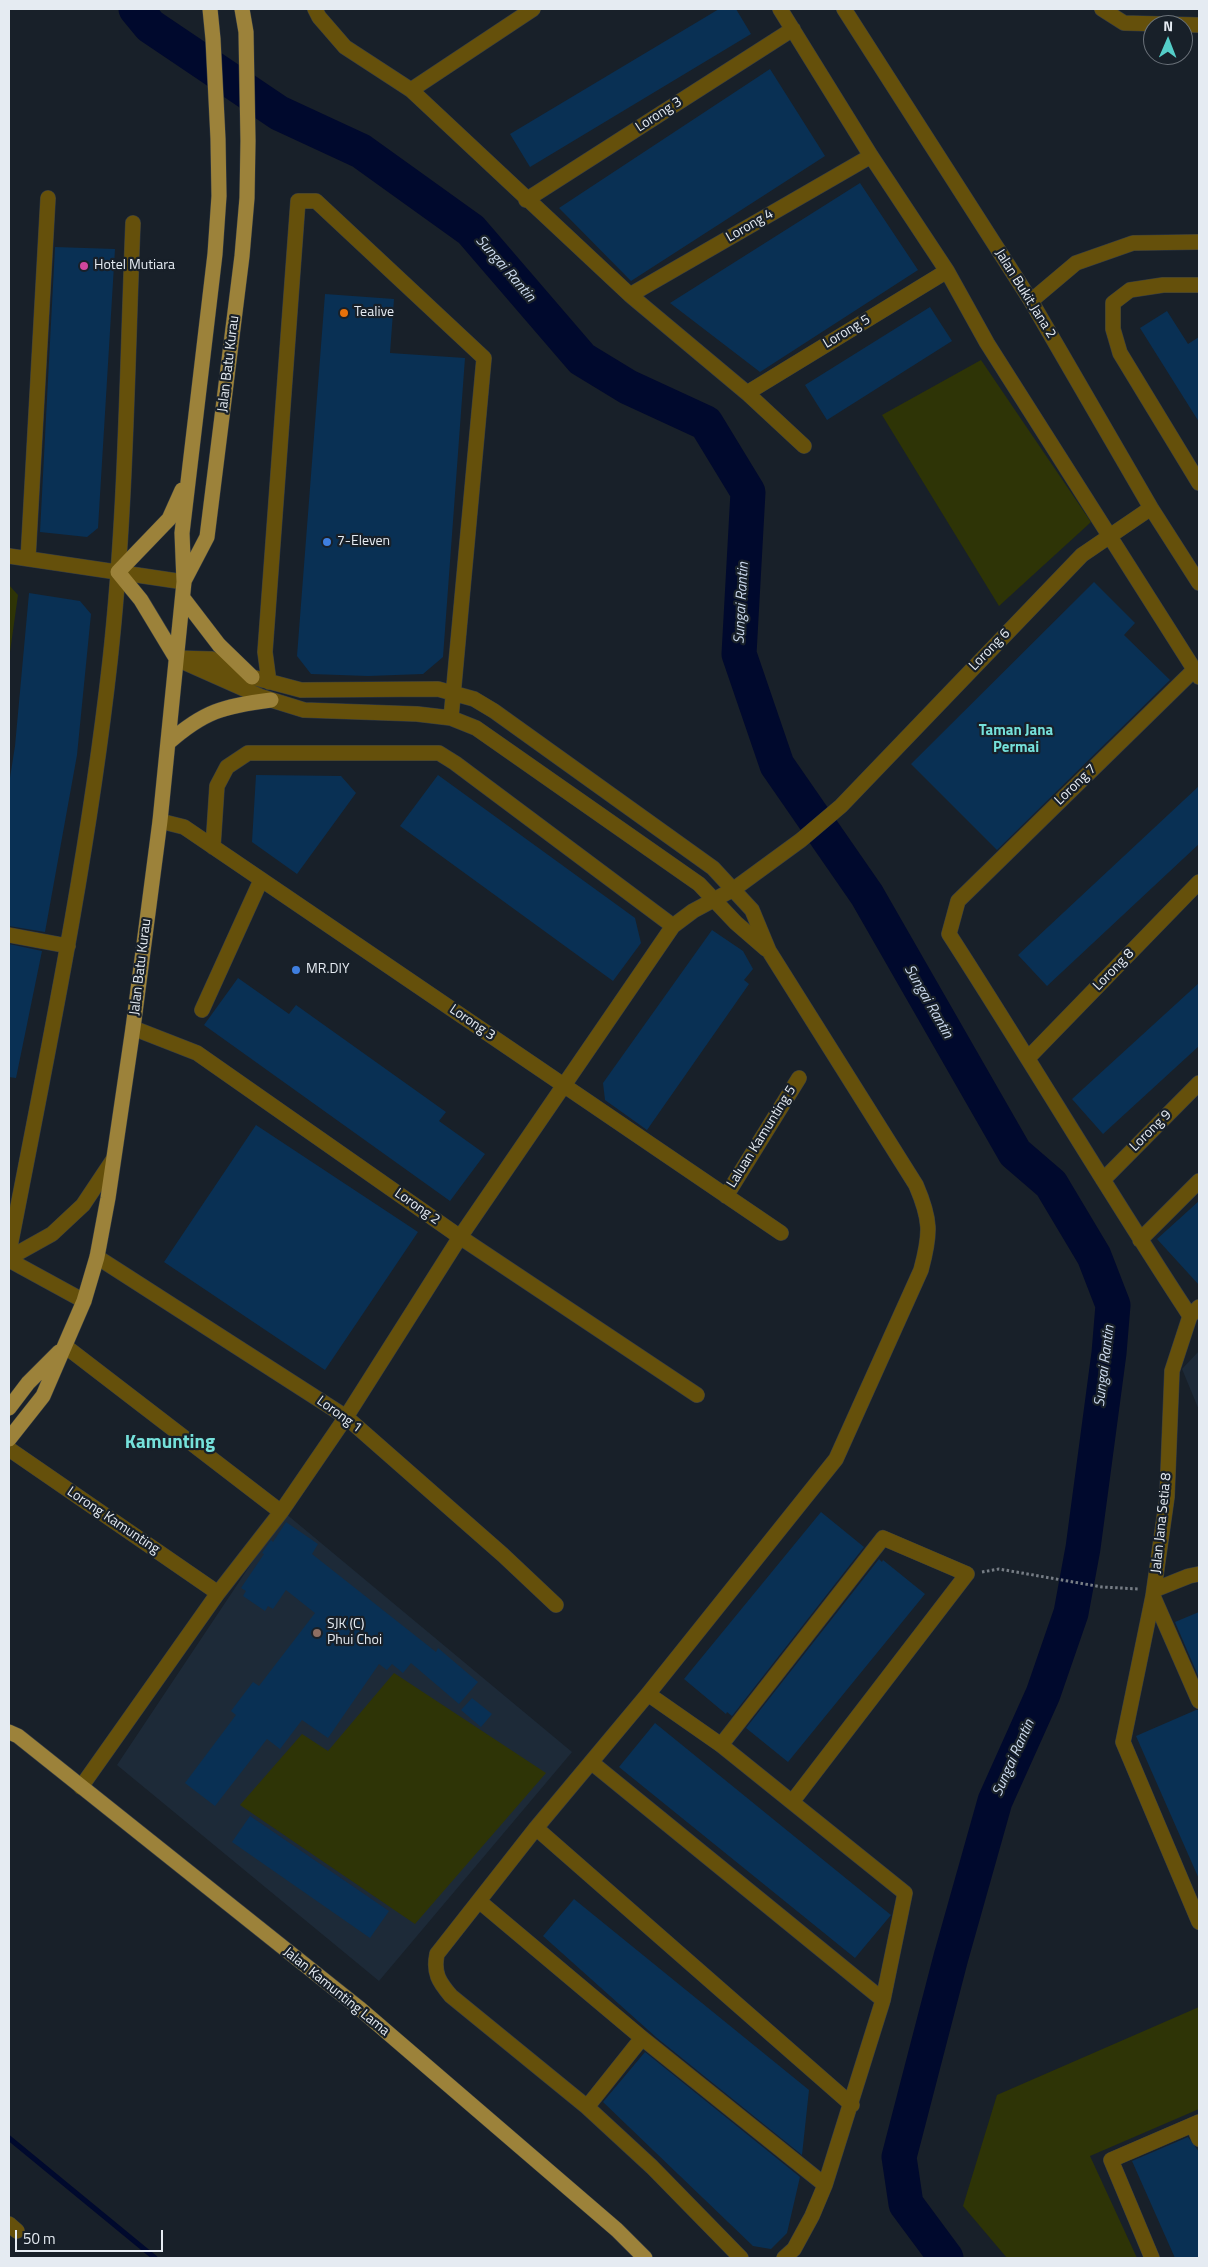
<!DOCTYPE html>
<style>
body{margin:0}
#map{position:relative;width:1208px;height:2267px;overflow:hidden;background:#182029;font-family:"Titillium Web",sans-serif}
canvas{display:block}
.frame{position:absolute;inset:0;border:10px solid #e5ebf2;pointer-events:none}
.north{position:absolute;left:1143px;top:15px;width:50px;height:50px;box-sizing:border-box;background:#182029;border:1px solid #6a7179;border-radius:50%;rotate:1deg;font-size:14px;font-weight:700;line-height:20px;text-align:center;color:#e5ebf2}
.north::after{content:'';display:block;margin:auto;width:18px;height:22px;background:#54cdc8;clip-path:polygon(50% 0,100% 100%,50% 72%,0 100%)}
.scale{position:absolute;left:15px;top:2230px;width:148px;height:22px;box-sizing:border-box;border:2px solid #e5ebf2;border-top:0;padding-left:6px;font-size:15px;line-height:18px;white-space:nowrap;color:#e5ebf2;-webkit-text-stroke:4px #182029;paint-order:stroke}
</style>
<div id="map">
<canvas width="1208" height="2267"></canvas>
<div class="frame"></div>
<div class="north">N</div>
<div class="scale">50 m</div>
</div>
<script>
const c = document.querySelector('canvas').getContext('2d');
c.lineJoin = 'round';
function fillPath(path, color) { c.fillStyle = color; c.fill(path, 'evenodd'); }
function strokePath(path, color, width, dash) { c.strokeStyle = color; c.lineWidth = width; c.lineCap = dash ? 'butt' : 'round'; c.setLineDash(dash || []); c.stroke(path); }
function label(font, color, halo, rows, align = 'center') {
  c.font = font + ' "Titillium Web",sans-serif'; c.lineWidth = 4.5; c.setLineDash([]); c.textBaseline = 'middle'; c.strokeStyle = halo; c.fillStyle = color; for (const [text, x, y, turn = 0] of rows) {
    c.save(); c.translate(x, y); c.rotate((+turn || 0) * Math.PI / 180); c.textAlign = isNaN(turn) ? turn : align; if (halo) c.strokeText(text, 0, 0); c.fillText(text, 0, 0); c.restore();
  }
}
fillPath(new Path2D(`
 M1199,1351V1410L1182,1369Z
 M285,1513L572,1752L379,1981L117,1765Z`), '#1d2a38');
fillPath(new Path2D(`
 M981,360L1091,522L999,606L882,415Z
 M9,585L18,595L9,659Z
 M394,1673L546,1773L415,1924L240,1805L302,1734L328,1751Z
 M1199,2007V2109L1090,2156L1137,2258H1007L963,2206L997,2095Z`), '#2e3406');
strokePath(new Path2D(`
 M9,2138L155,2258`), '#00092d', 5.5);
strokePath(new Path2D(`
 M136,9L150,26L279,113L361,151L471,230L582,359L628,387L706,423L748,492L739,654L777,765L867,895L1015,1153L1051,1184L1094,1256L1113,1305L1109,1353L1083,1548L1071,1613L1043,1694L995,1801L951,1957L899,2157L906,2204L946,2258`), '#00092d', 35);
fillPath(new Path2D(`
 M719,9H736L751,34L530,167L510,134Z
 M770,69L825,156L631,281L559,208Z
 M860,183L918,270L760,372L670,303Z
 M55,247L115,249L98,528L87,537L40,532Z
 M325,294L394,299L390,353L465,358L443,657L423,674L368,676L311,674L297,656Z
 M930,307L952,341L827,420L805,385Z
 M1167,311L1188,344L1199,337V422L1140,328Z
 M1094,582L1135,623L1124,635L1170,680L997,850L911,764Z
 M29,593L80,601L91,614L77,755L45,932L9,926V784L15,746Z
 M256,775L341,776L356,793L297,874L252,842Z
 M438,775L635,918L641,943L613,981L400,826Z
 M1199,786V844L1047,986L1018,955Z
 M712,930L743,951L753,969L744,980L749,984L647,1130L605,1100L603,1083Z
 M9,944L42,951L16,1078L9,1077Z
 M238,978L289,1014L296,1005L446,1112L439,1121L485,1154L450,1201L204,1025Z
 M1199,983V1046L1103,1134L1072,1099Z
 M256,1125L418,1232L325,1370L164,1262Z
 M1199,1201V1285L1157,1239Z
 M821,1512L864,1547L732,1716L727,1712L726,1714L684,1679Z
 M286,1522L318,1544L312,1554L436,1652L438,1648L478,1682L459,1704L411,1663L403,1673L392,1664L387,1670L379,1664L328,1738L302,1720L280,1749L267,1739L215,1806L185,1783L236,1715L231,1711L253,1682L259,1686L315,1613L286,1590L273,1609L268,1606L265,1611L243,1596L246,1591L241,1588L264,1554L262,1553L271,1540L273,1542Z
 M879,1559L882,1562L883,1560L925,1594L788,1762L746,1728Z
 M1199,1612V1678L1175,1622Z
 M472,1698L492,1714L481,1727L461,1710Z
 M1196,1710H1199V1879L1136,1736Z
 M655,1723L891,1915L855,1958L619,1767Z
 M250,1816L389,1911L370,1938L232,1842Z
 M574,1899L809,2090L802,2155L657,2038L543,1936Z
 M645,2052L800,2177L787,2233L771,2249L753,2246L603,2102Z
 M1188,2137L1199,2152V2258H1175L1132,2161Z`), '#093054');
const minor = new Path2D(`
 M315,9L319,17L345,47L411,90L630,295L747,393L804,446
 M780,9L871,156L947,271L987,343L1199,677
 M844,9L1031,301L1151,508L1199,583
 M1102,9L1124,23L1199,25
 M411,90L533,9
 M526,200L793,29
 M1199,285H1163L1130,290L1113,303V329L1120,353L1199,483
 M630,295L871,156
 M1031,301L1076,263L1133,243L1199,242
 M747,393L947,271
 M9,556L184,582
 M28,559L48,198
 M176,658L212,659L252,677L301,690L438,689L474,699L494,711L713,868L752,910L769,951L916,1185C931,1220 931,1233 921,1270L836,1459L648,1694L536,1828L437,1954C433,1973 439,1982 451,1996L587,2107L652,2167L741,2258
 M181,661L262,697L304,710L417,714L451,718L476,728L699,884L736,923L766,949
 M269,682L265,652L298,201H316L484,358L451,718
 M160,821L184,827L781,1233
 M213,847L217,786L227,767L248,753H439L455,763L673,926
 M9,935L68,946
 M202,1010L261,880
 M133,1028L197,1053L460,1237L697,1395
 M1029,1057L1199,882
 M1103,1180L1199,1083
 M726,1196L799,1078
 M1140,1240L1199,1181
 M9,1252C47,1056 88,859 110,661C126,516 127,368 133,223
 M97,1257L346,1417L503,1555L556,1605
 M9,1258L52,1234L83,1205L113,1160
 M9,1260L84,1301
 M1199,1307L1190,1316L1172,1371L1167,1497L1153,1596L1123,1742L1199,1922
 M1190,1316C1107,1190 1031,1061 949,934L958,901L1194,670
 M65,1346L281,1512
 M9,1449L218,1593
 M1154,1590L1189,1576L1199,1574
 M1153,1596L1199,1701
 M648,1694L721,1745L905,1893L883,2000L825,2185L812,2216L794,2249L784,2258
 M721,1745L883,1538L967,1574L792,1802
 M591,1762L883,2000
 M81,1787L218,1593L281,1512L346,1417L460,1237L673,926L693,911L734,889L801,840L841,806L1082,555L1151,508
 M536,1828L852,2105
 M479,1901L642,2038L825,2185
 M587,2107L642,2038
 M1193,2125L1199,2139
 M9,2224L17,2231
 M1152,2258L1111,2160L1199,2122`);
const major = new Path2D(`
 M184,581L207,537L242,256L247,198L248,141L246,32L242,9
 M183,598L219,645L252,677
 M176,658L141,600L118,572L169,519L182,490
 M168,743C204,711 224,706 271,700
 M9,1408L28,1383L59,1352
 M9,1439L43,1396L84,1301L97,1257L108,1198L133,1028L160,821L184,582L182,533L215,254L219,196L218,139L213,39L210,9
 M9,1732L18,1736L359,2008L617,2230L645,2258`);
strokePath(minor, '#353c45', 16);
strokePath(major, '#353c45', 16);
strokePath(new Path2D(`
 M982,1572L999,1569L1102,1587L1139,1589`), '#767d85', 3, [2.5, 2.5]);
strokePath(minor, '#65500b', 15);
strokePath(major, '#9c823a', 15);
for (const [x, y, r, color] of [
 [84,266,5,"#d1479c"],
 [344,313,5,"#e8710a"],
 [327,542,5,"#3f7fe0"],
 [296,970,5,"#3f7fe0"],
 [317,1633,5,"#8d6e63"]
]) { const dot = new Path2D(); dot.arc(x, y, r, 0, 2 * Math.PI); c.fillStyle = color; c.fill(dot); strokePath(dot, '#182029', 2); }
label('14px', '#e5ebf2', '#182029', [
 ["Lorong 3",659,115,-33],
 ["Lorong 4",750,226,-30],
 ["Jalan Bukit Jana 2",1025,294,58],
 ["Lorong 5",847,332,-31],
 ["Jalan Batu Kurau",229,364,-83],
 ["Lorong 6",990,650,-46],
 ["Lorong 7",1076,785,-44],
 ["Jalan Batu Kurau",141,967,-83],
 ["Lorong 8",1114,970,-46],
 ["Lorong 3",472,1023,34],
 ["Lorong 9",1151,1131,-45],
 ["Laluan Kamunting 5",762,1137,-58],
 ["Lorong 2",417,1207,35],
 ["Lorong 1",339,1415,36],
 ["Lorong Kamunting",113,1521,34],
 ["Jalan Jana Setia 8",1162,1523,-84],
 ["Jalan Kamunting Lama",336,1992,39]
]);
label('14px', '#e5ebf2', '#182029', [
 ["Hotel Mutiara",94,266],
 ["Tealive",354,313],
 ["7-Eleven",337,542],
 ["MR.DIY",306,970],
 ["SJK (C)",327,1625],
 ["Phui Choi",327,1641]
], 'left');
label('italic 15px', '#ccdaee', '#182029', [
 ["Sungai Rantin",505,269,49],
 ["Sungai Rantin",742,603,-87],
 ["Sungai Rantin",928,1002,60],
 ["Sungai Rantin",1105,1366,-83],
 ["Sungai Rantin",1014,1758,-66]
]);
label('bold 15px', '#75e1db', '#182029', [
 ["Taman Jana",1016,731],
 ["Permai",1016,748]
]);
label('bold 19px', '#75e1db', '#182029', [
 ["Kamunting",170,1443]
]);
</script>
